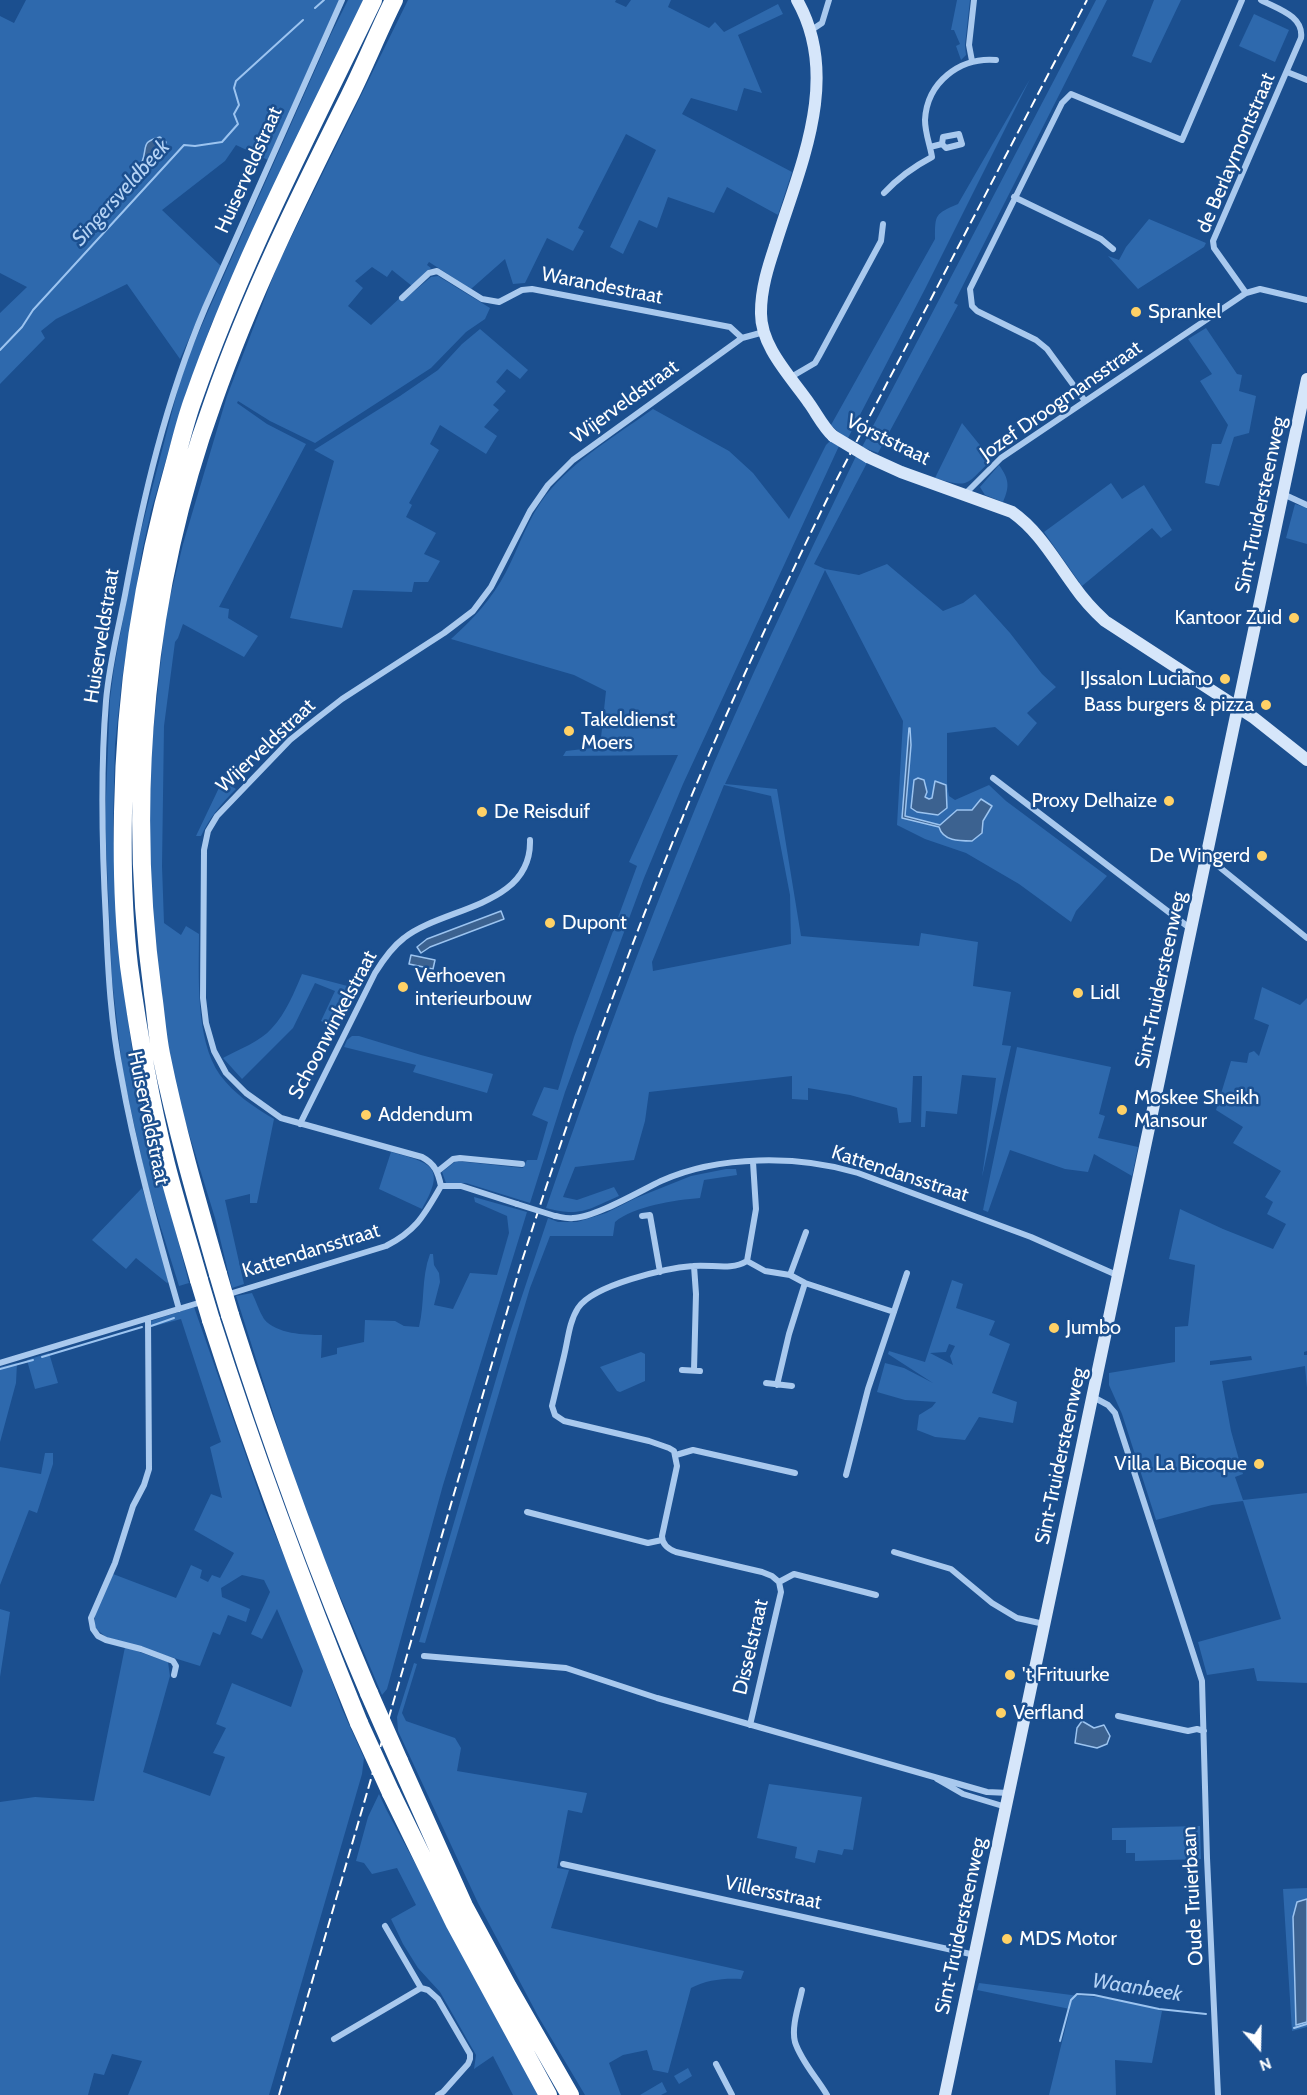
<!DOCTYPE html>
<style>
body{margin:0}
#map{position:relative;width:1307px;height:2095px;overflow:hidden;background:#1b4f8f;font-family:Cabin,sans-serif}
canvas{display:block}
.north{position:absolute;left:1229px;top:2017px;width:60px;height:60px;-webkit-text-stroke:4px #1b4f8f;paint-order:stroke;rotate:160deg;font-size:16px;font-weight:700;line-height:24px;text-align:center;color:#fff}
.north::after{content:'';display:block;margin:auto;width:21px;height:27px;background:#fff;clip-path:polygon(50% 0,100% 100%,50% 72%,0 100%)}
</style>
<div id="map">
<canvas width="1307" height="2095"></canvas>
<div class="north">N</div>
</div>
<script>
const c = document.querySelector('canvas').getContext('2d');
c.lineJoin = 'round';
function fillPath(path, color) { c.fillStyle = color; c.fill(path, 'evenodd'); }
function strokePath(path, color, width, dash) { c.strokeStyle = color; c.lineWidth = width; c.lineCap = dash ? 'butt' : 'round'; c.setLineDash(dash || []); c.stroke(path); }
function label(font, color, halo, rows, align = 'center') {
  c.font = font + ' Cabin,sans-serif'; c.lineWidth = 5; c.setLineDash([]); c.textBaseline = 'middle'; c.strokeStyle = halo; c.fillStyle = color; for (const [text, x, y, turn = 0] of rows) {
    c.save(); c.translate(x, y); c.rotate((+turn || 0) * Math.PI / 180); c.textAlign = isNaN(turn) ? turn : align; if (halo) c.strokeText(text, 0, 0); c.fillText(text, 0, 0); c.restore();
  }
}
fillPath(new Path2D(`
 M26,0H339L268,160L236,145L225,161L162,210L221,266L180,359L127,284L56,319L41,331L45,338L0,384V313L27,287L0,273V16L14,23Z
 M348,0H366L211,325L182,405L151,511L142,552L122,679L115,745L113,826L117,922L125,997L136,1079L189,1283L179,1286L147,1183L123,1074L112,979L105,821L110,699L114,668L136,550L179,385L190,352L331,34Z
 M408,0H616L615,2L626,7L631,0H671L668,7L709,28L715,22L724,32L778,4L783,14L738,35L762,93L744,88L737,111L691,98L682,114L792,172L778,215L727,187L714,213L668,197L657,228L639,220L623,254L610,247L656,150L626,134L578,228L584,231L573,251L547,238L525,283L513,284L505,259L471,289L429,262L427,265L431,268L412,286L392,270L387,277L372,267L355,281L363,288L348,306L371,325L403,295L406,298L431,277L438,276L490,308L485,319L466,332L431,368L315,443L270,421L238,401L237,403L267,424L306,444L219,607L229,609L228,618L258,636L244,657L183,624L178,638L175,642L164,726L162,866L164,923L181,935L186,926L199,934C199,976 195,1039 220,1075C234,1094 254,1107 274,1119L257,1203H250V1194L225,1200L244,1284L232,1288L215,1218L174,1085L161,1013L153,931L149,847L151,752L166,614L183,544L227,396L278,264Z
 M957,0H970L965,45L966,55L961,60L956,46L960,44L954,30H951Z
 M1096,0H1107L954,303L958,305L878,453L862,447Z
 M1154,0H1181L1151,63L1132,56Z
 M1254,14L1289,30L1275,62L1239,46Z
 M1030,79L925,289L847,440L831,425L935,239C935,214 935,214 958,204Z
 M1149,219L1206,243L1204,247L1138,289L1108,256L1119,260L1126,247Z
 M1206,328L1237,374L1242,375L1239,391L1256,396L1249,433L1234,437L1219,486L1205,483L1212,444H1221L1228,425L1200,381L1212,374L1188,339Z
 M480,329L528,370L520,379L507,369L496,382L506,391L493,405L499,410L484,427L497,436L486,454L440,425L430,444L439,450L409,503L412,505L406,517L436,533L424,554L440,561L428,582H414L412,592L353,590L342,628L290,618L334,461L314,450L400,396L438,370L462,344Z
 M653,409L729,451L753,473L789,519L826,445L830,441L839,446L683,784L644,878L565,1092L530,1203L466,1183H446L442,1172L456,1161L523,1168L527,1160H537L548,1122L532,1115L544,1087L558,1090L574,1037L637,866L629,862L678,755L563,756L566,751L600,747L606,691L574,675L451,639C473,619 492,599 506,572C519,547 528,518 546,495C575,459 617,435 653,409Z
 M962,423L992,460C965,484 972,489 935,478Z
 M857,454L868,461L814,564L825,569L859,575L887,564L943,611L963,603L975,594L1010,633L1042,674L1056,687L1027,713L1037,723L1018,746L995,727L947,733V783L949,796L955,800L989,785L1006,801L1107,876L1076,911L1071,922L1019,884L966,853L925,839L897,825L903,721L825,570L725,784L777,789L801,936L919,946L921,933L978,942L973,986L1011,992L1002,1045L1011,1046L982,1177L996,1078L962,1075L957,1114L926,1111L925,1127H921L922,1076H913L911,1122L899,1123L897,1108L850,1095L808,1088V1100L792,1099V1076L649,1092L645,1121L634,1160L575,1167L563,1197L577,1200L614,1187L619,1196C587,1210 580,1217 546,1208C592,1074 641,941 695,809C744,688 801,571 857,454ZM724,785L771,796L790,895L791,944L653,971L652,962Z
 M999,465C1009,479 1010,486 1003,502L985,495L980,487Z
 M1111,483L1122,499L1144,485L1172,530L1161,538L1152,528L1082,586L1044,532Z
 M1295,504L1307,508V544L1286,538Z
 M227,771L233,775L228,784L236,789C221,804 210,817 201,836H196Z
 M302,974L355,988L335,1028L321,1021L335,991L315,983L293,1028L242,1079L223,1058C239,1049 260,1042 272,1028C286,1013 294,993 302,974Z
 M1262,987L1300,1005L1307,998V1351L1304,1352V1355H1307V1388L1305,1366L1222,1381L1231,1431L1243,1474L1235,1477L1243,1500L1307,1493V1683L1257,1681L1254,1668L1207,1675L1198,1642L1281,1619L1243,1501L1212,1505L1156,1520L1122,1414L1109,1385V1373L1175,1362V1327L1188,1326L1195,1265L1169,1259L1180,1209L1223,1229L1273,1249L1286,1224L1267,1214L1273,1202L1265,1197L1281,1171L1233,1143L1243,1127L1216,1110L1231,1061L1247,1063L1249,1053L1254,1051L1259,1056L1269,1025L1254,1019ZM1251,1356L1252,1360L1210,1365V1361Z
 M352,1036H359L421,1055L493,1074L487,1093L413,1072L416,1065L344,1047L347,1040Z
 M1017,1047L1111,1067L1099,1114L1105,1116L1098,1138L1138,1147L1132,1176L1094,1154L1088,1172L1065,1169L1010,1150L988,1212L983,1210Z
 M391,1152C431,1163 447,1166 422,1209L379,1189Z
 M726,1169H736L737,1175L704,1180L700,1198C675,1200 634,1206 615,1222L613,1236H550L530,1288L425,1643L419,1642L508,1338L548,1218L558,1222H577L606,1213L636,1198L691,1176Z
 M142,1188L172,1279L167,1283L136,1258L126,1269L92,1240Z
 M474,1197L527,1212L443,1485L387,1689L382,1695L306,1516L236,1296L252,1293C256,1301 259,1311 264,1319C276,1334 305,1335 322,1335L321,1358L337,1354V1348L364,1342L365,1320L395,1321L404,1326L419,1327C425,1303 421,1278 430,1254H433L434,1265L439,1273L440,1282L434,1305L453,1309L470,1273L497,1275L509,1233L507,1216L475,1202Z
 M952,1280L963,1284L956,1308L995,1321L989,1335L1010,1344L992,1393L1017,1402L1013,1423L979,1417L965,1440L935,1437L917,1430L919,1415L932,1407L936,1402L905,1400L877,1392L885,1363L904,1368L933,1383L888,1354L889,1351L925,1362ZM949,1344L955,1346L950,1356L953,1365L930,1353L946,1352Z
 M194,1307L265,1510L303,1602L342,1709L364,1758L362,1774L269,2095H128L142,2061L112,2054L104,2075L94,2073L88,2095H0V1802L35,1797L94,1801L125,1647L168,1662L170,1676L143,1772L210,1796L225,1757L213,1753L226,1728L216,1724L232,1683L291,1707L303,1671L277,1609L262,1639L251,1634L270,1592L264,1580L242,1575L221,1588L222,1597L250,1609L246,1622L228,1615L220,1635L213,1632L200,1666L106,1637L95,1628V1613L113,1574L176,1598L191,1565L202,1570L200,1578L208,1582L212,1575L220,1578L234,1553L194,1530L211,1494L222,1498L210,1447L221,1442L181,1319L151,1327V1321Z
 M641,1352L645,1354V1381L620,1392L617,1391L600,1367Z
 M49,1353L58,1383L35,1389L27,1360Z
 M17,1363L16,1383L0,1442V1367Z
 M45,1453H53V1464L37,1513L29,1510L0,1585V1467L41,1474Z
 M0,1609L10,1612L0,1677Z
 M414,1663L417,1664L402,1713L406,1721L455,1738L461,1748L457,1771L587,1793L582,1813L568,1810L557,1868L569,1870L551,1928L744,1971L741,1979C724,1978 706,1980 691,1988L668,2073L653,2070L647,2050L623,2055L609,2063L621,2095H585L538,2016L478,1903L398,1731L397,1717Z
 M769,1784L862,1797L853,1850L844,1849L842,1855L818,1850L815,1863L795,1858L797,1847L757,1838Z
 M379,1794L386,1809L539,2095H513L493,2056L474,2069L476,2055L440,1992L418,1968L403,1944L391,1919L416,1905L397,1868L372,1874L364,1863L356,1861L368,1817Z
 M1200,1826L1201,1859L1135,1861V1853H1126V1840H1112V1828Z
 M1307,1888V2027L1292,2031L1283,1889Z
 M979,1983L1079,1996C1107,1996 1135,2003 1162,2011L1152,2063L1115,2060L1116,2095H1049L1070,2009L977,1990Z
 M688,2068L692,2076L679,2084L674,2076Z
 M662,2082L667,2092L661,2095H640Z`), '#2e69ad');
const water = new Path2D(`
 M160,137L166,142L162,153L149,165L133,185H128L126,182C131,175 139,169 142,162C148,147 140,142 160,137Z
 M909,728H910L911,745L905,816L940,825L957,810H972L981,799L992,806L983,821L982,833L972,841C959,841 943,841 939,827L902,818Z
 M918,778L924,780L927,792L925,797L929,799L932,798L935,781L946,785L947,808L938,815L917,812L911,808L914,780Z
 M501,911L504,919L430,947L421,953L417,947L427,939Z
 M411,955L435,960L433,969L409,964Z
 M1082,1721L1094,1728L1104,1725L1110,1736L1107,1744L1097,1748L1075,1743L1077,1728Z
 M1307,1899V2022L1296,2025L1293,1917L1297,1902Z`);
fillPath(water, '#3c6290');
strokePath(water, '#9cc4f0', 1.5);
strokePath(new Path2D(`
 M315,8L324,0
 M0,350L22,327L33,310L184,145L195,146L222,142L238,124L234,114L239,105L234,88L236,81L303,20
 M151,1326L174,1318
 M42,1357L142,1327
 M0,1369L33,1360
 M1294,2028L1307,2024
 M1060,2041L1071,2000L1077,1994L1094,1995L1159,2009L1206,2014`), '#9cc4f0', 2);
strokePath(new Path2D(`
 M810,31L822,23L829,0
 M972,61L969,45L974,0
 M1287,72L1307,80
 M930,147L942,144L946,148L962,144L959,134L943,137L942,144
 M884,193C898,178 913,167 932,157C930,145 925,133 925,120C927,82 960,57 996,60
 M1014,197L1101,239L1113,249
 M1246,293L1214,248L1213,241L1301,38C1304,16 1278,9 1261,0
 M402,298L429,273L437,271L482,299L499,302L522,290L532,289L730,327L742,338
 M791,377L815,363L819,356L881,241L883,224
 M1085,401L1047,349L1036,340L977,311L972,306L970,289L1062,103L1071,94L1182,140L1242,0
 M965,494L1001,458L1246,293L1260,289L1307,300
 M1283,494L1307,505
 M993,778L1191,929
 M1207,857L1307,938
 M300,1124L375,973C383,960 392,947 404,938C443,907 532,907 530,840
 M438,1171L453,1159L460,1158L522,1164
 M441,1186C438,1172 435,1164 422,1157L281,1118L246,1093L226,1073L214,1051L206,1023L203,998L204,850L208,831L217,816L290,740L315,720L342,699L444,633L473,611L491,587L530,511L548,485L573,460L742,338L764,332
 M555,1216C561,1217 567,1219 573,1218C594,1218 640,1191 661,1181C719,1155 798,1155 858,1173L1031,1237L1119,1276
 M642,1216L650,1215L660,1272
 M747,1261L765,1271L790,1275L805,1283L894,1312
 M790,1275L806,1232
 M226,1295L386,1246C417,1230 424,1215 441,1186H461L517,1204
 M179,1309C157,1231 135,1154 121,1075C111,1024 108,973 106,921C102,848 100,774 106,701C109,665 118,630 125,595C143,497 166,400 205,308L342,0
 M148,1319L149,1469L144,1485L133,1506L115,1563L91,1618L93,1629L98,1636L106,1640L141,1649L173,1661L176,1666L174,1675
 M0,1363L205,1301
 M682,1370L700,1371
 M694,1370L696,1294L694,1266
 M766,1383L792,1386
 M777,1385L789,1334L805,1283
 M1093,1397L1108,1405L1115,1413L1202,1681L1207,1858L1218,2095
 M676,1455L693,1450L795,1473
 M846,1475L868,1389L907,1273
 M527,1512L648,1543L662,1540
 M894,1552L951,1569L992,1603L1017,1618L1044,1624
 M779,1582L794,1574L876,1595
 M424,1656L566,1668L657,1698L987,1792L1009,1793
 M1118,1716L1188,1731L1197,1729L1204,1731
 M750,1725L781,1592L779,1582L772,1576L762,1572L676,1552C668,1549 662,1544 662,1536L677,1466L674,1451L669,1448L649,1441L564,1421L555,1415L552,1406C556,1389 560,1373 564,1356C568,1340 569,1322 578,1308C593,1285 666,1268 693,1266C711,1264 731,1271 747,1261L756,1209L753,1162
 M937,1779L963,1794L1006,1807
 M563,1864L975,1955
 M385,1926L421,1988L428,1990L438,1999L470,2054V2059L468,2064L443,2092L438,2095
 M802,1990C799,2005 791,2027 795,2042C801,2061 817,2078 827,2095
 M334,2039L421,1988
 M716,2064L732,2095`), '#a9c9ee', 6);
strokePath(new Path2D(`
 M797,0C842,79 799,168 775,246C768,267 761,289 761,312C760,346 791,377 809,403C817,414 823,427 833,436
 M868,457L901,472L1012,512C1039,531 1054,559 1074,586C1083,599 1093,610 1105,621L1254,718L1307,760
 M945,2095L1307,379`), '#d6e6fa', 12);
strokePath(new Path2D(`
 M218,1274C197,1201 176,1128 161,1054C157,1034 156,1014 153,994C126,797 145,589 213,402C250,296 299,197 349,97C365,65 378,32 394,0
 M199,1280C188,1241 176,1203 166,1164C150,1099 138,1032 129,966C123,915 122,863 123,812C125,693 142,576 175,462C181,440 186,418 194,397C242,260 310,131 373,0
 M230,1315C271,1443 316,1569 369,1693
 M211,1320C255,1457 305,1590 359,1723
 M399,1761L464,1906L508,1987L570,2095
 M391,1793L455,1924L548,2095`), '#fff', 18);
strokePath(new Path2D(`
 M279,2095L520,1267C569,1114 623,963 684,814C731,700 783,589 837,479L1087,0`), '#fff', 2, [10, 4.5]);
strokePath(new Path2D(`
 M517,1204L555,1216`), '#a9c9ee', 6);
strokePath(new Path2D(`
 M833,436L868,457`), '#d6e6fa', 12);
strokePath(new Path2D(`
 M218,1274L230,1315
 M199,1280L211,1320
 M369,1693L399,1761
 M359,1723L391,1793`), '#fff', 18);
for (const [x, y, r, color] of [
 [1136,312,6,"#ffd166"],
 [1294,618,6,"#ffd166"],
 [1225,679,6,"#ffd166"],
 [1266,705,6,"#ffd166"],
 [569,731,6,"#ffd166"],
 [1169,801,6,"#ffd166"],
 [482,812,6,"#ffd166"],
 [1262,856,6,"#ffd166"],
 [550,923,6,"#ffd166"],
 [403,987,6,"#ffd166"],
 [1078,993,6,"#ffd166"],
 [1122,1110,6,"#ffd166"],
 [366,1115,6,"#ffd166"],
 [1054,1328,6,"#ffd166"],
 [1259,1464,6,"#ffd166"],
 [1010,1675,6,"#ffd166"],
 [1001,1713,6,"#ffd166"],
 [1007,1939,6,"#ffd166"]
]) { const dot = new Path2D(); dot.arc(x, y, r, 0, 2 * Math.PI); c.fillStyle = color; c.fill(dot); strokePath(dot, '#1b4f8f', 2); }
label('20px', '#fff', '#1b4f8f', [
 ["de Berlaymontstraat",1236,153,-67],
 ["Huiserveldstraat",249,170,-66],
 ["Warandestraat",602,286,11],
 ["Jozef Droogmansstraat",1061,401,-35],
 ["Wijerveldstraat",625,402,-36],
 ["Vorststraat",888,440,26],
 ["Sint-Truidersteenweg",1261,505,-78],
 ["Huiserveldstraat",102,636,-81],
 ["Wijerveldstraat",266,746,-43],
 ["Sint-Truidersteenweg",1161,980,-78],
 ["Schoonwinkelstraat",333,1025,-62],
 ["Huiserveldstraat",148,1118,78],
 ["Kattendansstraat",900,1174,18],
 ["Kattendansstraat",311,1251,-17],
 ["Sint-Truidersteenweg",1061,1456,-78],
 ["Disselstraat",751,1647,-77],
 ["Villersstraat",773,1893,12],
 ["Oude Truierbaan",1193,1896,-93],
 ["Sint-Truidersteenweg",961,1926,-78]
]);
label('20px', '#fff', '#1b4f8f', [
 ["Sprankel",1148,312],
 ["Kantoor Zuid",1282,618,"right"],
 ["IJssalon Luciano",1213,679,"right"],
 ["Bass burgers & pizza",1254,705,"right"],
 ["Takeldienst",581,720],
 ["Moers",581,743],
 ["Proxy Delhaize",1157,801,"right"],
 ["De Reisduif",494,812],
 ["De Wingerd",1250,856,"right"],
 ["Dupont",562,923],
 ["Verhoeven",415,976],
 ["interieurbouw",415,999],
 ["Lidl",1090,993],
 ["Moskee Sheikh",1134,1098],
 ["Mansour",1134,1121],
 ["Addendum",378,1115],
 ["Jumbo",1066,1328],
 ["Villa La Bicoque",1247,1464,"right"],
 ["'t Frituurke",1022,1675],
 ["Verfland",1013,1713],
 ["MDS Motor",1019,1939]
], 'left');
label('italic 21px', '#b5d3f5', '#1b4f8f', [
 ["Singersveldbeek",121,193,-48],
 ["Waanbeek",1137,1988,9]
]);
</script>
